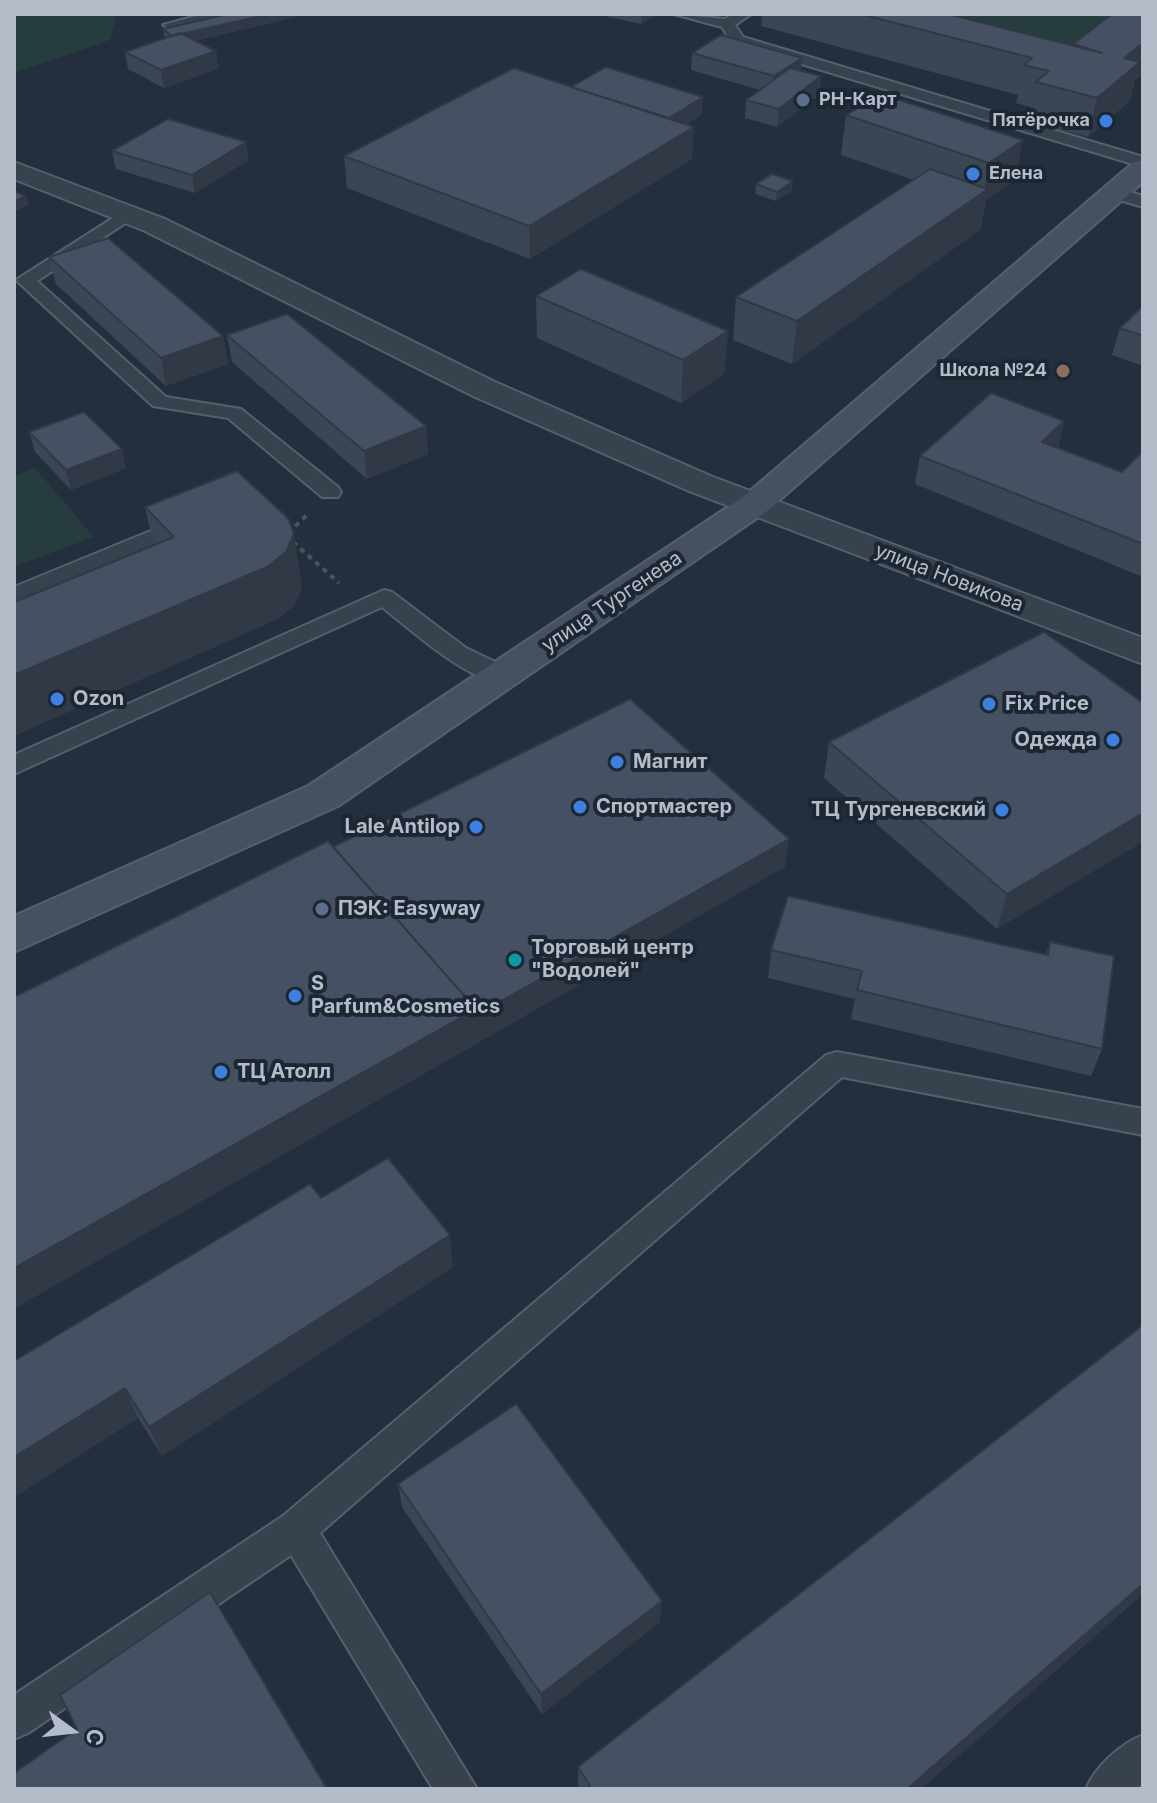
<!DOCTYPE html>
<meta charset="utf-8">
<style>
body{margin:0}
#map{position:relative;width:1157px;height:1803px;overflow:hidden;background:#242f3e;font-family:Inter,sans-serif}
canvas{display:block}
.frame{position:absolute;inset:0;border:16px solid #b4bcc9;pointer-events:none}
.north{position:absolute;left:32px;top:1691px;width:80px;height:80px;-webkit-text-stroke:6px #1d2633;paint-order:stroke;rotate:105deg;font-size:22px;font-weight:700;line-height:32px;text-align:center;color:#b4bcc9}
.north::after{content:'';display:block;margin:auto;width:28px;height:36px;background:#b4bcc9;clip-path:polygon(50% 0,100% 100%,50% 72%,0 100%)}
</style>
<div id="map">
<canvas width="1157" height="1803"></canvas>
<div class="frame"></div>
<div class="north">С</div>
</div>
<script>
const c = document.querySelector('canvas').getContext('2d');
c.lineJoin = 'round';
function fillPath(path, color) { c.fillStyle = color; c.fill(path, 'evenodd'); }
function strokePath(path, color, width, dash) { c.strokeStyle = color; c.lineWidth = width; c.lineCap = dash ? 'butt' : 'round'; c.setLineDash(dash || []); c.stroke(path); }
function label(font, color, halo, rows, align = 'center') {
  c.font = font + ' Inter,sans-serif'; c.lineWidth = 8; c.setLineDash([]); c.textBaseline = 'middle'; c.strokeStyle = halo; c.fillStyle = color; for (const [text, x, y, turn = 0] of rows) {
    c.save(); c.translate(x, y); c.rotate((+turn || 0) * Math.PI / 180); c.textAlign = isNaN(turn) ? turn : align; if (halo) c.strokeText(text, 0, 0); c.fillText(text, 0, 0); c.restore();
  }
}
fillPath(new Path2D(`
 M14,14H113L116,18L110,40L14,73Z
 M903,14H1124L1055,66Z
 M35,468L94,537L14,567V476Z`), '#263c3f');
const service = new Path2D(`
 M203,14H233L170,29L163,25Z
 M674,14L725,19L733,14H751L735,25L743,37L1143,157V167L732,43L722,27Z
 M1116,188L1143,196V207L1110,197V189Z
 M127,209L133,210V218L37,281L166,397L241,409L338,487L341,492L338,497H322L228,418L153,406L16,280Z
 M187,516L198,523L195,528L14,603V587Z
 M384,590L392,592L466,648L512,670L515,676L512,682C477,691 409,628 382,607L14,774V755Z
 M837,1052L1143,1109V1135L842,1077L320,1533L477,1789H433L291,1555L28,1733L14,1739V1695L283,1516L826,1055Z
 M1143,1735V1783L1137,1789H1086C1096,1766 1120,1744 1143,1735Z`);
const minor = new Path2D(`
 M14,162L165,219L495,382L713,477L1143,638V664L689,491L473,396L145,231L14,179Z`);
const secondary = new Path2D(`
 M1143,160V182L767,511L338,806L14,952V916L308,786L743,497L1134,162Z`);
strokePath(service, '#565f6c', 4);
strokePath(minor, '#565f6c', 4);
strokePath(secondary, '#565f6c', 4);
strokePath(new Path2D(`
 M288,533L307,515
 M293,542L339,583`), '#44595c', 4, [5, 5]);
fillPath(service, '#38414e');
fillPath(minor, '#38414e');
fillPath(secondary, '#465061');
fillPath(new Path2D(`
 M228,14H308L194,41L216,51L218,69L164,88L128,69L125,52L165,38L163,29Z
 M596,14H654V16L641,24Z
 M762,14H948L1072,45L1073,44L1143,14V74L1135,80L1130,101L1088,137L1028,121L1031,107L1016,103L1018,95L761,26Z
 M692,53L802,58L801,71L820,94L777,127L745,118L746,100L760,90L691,70Z
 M571,87L702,114L686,125L692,159L530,259L347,188L344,156Z
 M881,94L1015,180L986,200L980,230L792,364L733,340L736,297L914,180L841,155L846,115Z
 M112,151L249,160L195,193L116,169Z
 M756,184L792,191L776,201L755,194Z
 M49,257L223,336L228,364L166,386L56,284Z
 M536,296L728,331L724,374L681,403L537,338Z
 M1143,306V366L1112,355L1120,328Z
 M227,335L426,426L428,454L367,479L232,362Z
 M1064,421L1058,448L1122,472L1143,451V577L915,484L920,456Z
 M29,432L126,468L71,490L35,452Z
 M145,507L302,587L295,605L276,620L154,546Z
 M1143,703L997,929L824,778L829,742Z
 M1050,942L1102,1049L1091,1076L851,1019L855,999L768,978L771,950L1046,954Z
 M321,1198L453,1267L162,1456L138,1418L14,1497V1361Z
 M1143,1325V1594L921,1789H578V1767Z
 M398,1484L660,1622L542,1714L402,1507Z`), '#3b4654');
fillPath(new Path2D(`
 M270,14H308L174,45L172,36Z
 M642,14H654V16L641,24V15Z
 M1143,43V74L1135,80L1130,101L1088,137L1097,98L1124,58Z
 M216,51L218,69L164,88L161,70Z
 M802,58L800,75L772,93L774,76Z
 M821,76L820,94L777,127L779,109Z
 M703,97L702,114L669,136V118Z
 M694,127L692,159L530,259L529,226Z
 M1023,140L1015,180L986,200L980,230L792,364L797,321L984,192L989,163Z
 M246,142L249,160L195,193L192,175Z
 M793,181L792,191L776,201L777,192Z
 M26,196L29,205L14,212V202Z
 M728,331L724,374L681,403L683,360Z
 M223,336L228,364L166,386L161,358Z
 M1064,421L1057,449L1042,442Z
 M426,426L428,454L367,479L364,451Z
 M122,449L126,468L71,490L66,470Z
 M294,534L302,587L295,605L276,620L14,736V675Z
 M1143,813V842L997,929L1007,894Z
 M789,839L785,867L14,1309V1268L476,1009Z
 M450,1235L453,1267L162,1456L149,1427Z
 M125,1388L138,1418L14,1497V1457Z
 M1143,1584V1594L921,1789H907Z
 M662,1601L660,1622L542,1714L541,1694Z`), '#303945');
const building = new Path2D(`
 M228,14H270L172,36L163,29Z
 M860,14H948L1102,53L1073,44L1112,14H1143V43L1124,58L1140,62L1097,98L1036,82L1049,71L1024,65L1032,58Z
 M180,33L216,51L161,70L125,52Z
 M721,35L802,58L774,76L692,53Z
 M606,67L703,97L669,118L571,87Z
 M514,68L694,127L529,226L344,156Z
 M790,68L821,76L779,109L746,100Z
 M881,94L1023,140L989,163L846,115Z
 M168,119L246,142L192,175L112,151Z
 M930,169L988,189L797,321L736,297Z
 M772,174L793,181L777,192L756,184Z
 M14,191L26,196L14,202Z
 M108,238L223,336L161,358L49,257Z
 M581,269L728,331L683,360L536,296Z
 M1143,306V336L1120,328Z
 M287,314L426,426L364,451L227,335Z
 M991,393L1064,421L1042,442L1122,472L1143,451V544L920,456Z
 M84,412L122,449L66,470L29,432Z
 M237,471L288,518L294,534L286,552L267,567L14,675V602L174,537L145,507Z
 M1044,632L1143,703V813L1007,894L829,742Z
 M630,699L789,839L476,1015V1009L333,847Z
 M328,841L476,1009L14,1268V997Z
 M788,896L1048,955L1050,942L1114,956L1102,1049L857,990L862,971L771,950Z
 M388,1158L450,1235L149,1427L125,1388L14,1457V1361L310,1184L321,1198Z
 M1143,1325V1584L907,1789H592L578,1767Z
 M516,1404L662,1601L541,1694L398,1484Z
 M210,1592L327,1789H16L14,1786V1773L77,1729L60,1695Z`);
fillPath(building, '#455162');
strokePath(building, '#303945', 2);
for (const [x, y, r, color] of [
 [803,100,8,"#5c6f8a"],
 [1106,121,8,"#3f7fe0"],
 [973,174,8,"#3f7fe0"],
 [1063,371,8,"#8d6e63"],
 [57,699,8,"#3f7fe0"],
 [989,704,8,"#3f7fe0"],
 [1113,740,8,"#3f7fe0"],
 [617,762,8,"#3f7fe0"],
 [580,807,8,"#3f7fe0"],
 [1002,810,8,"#3f7fe0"],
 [476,827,8,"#3f7fe0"],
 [322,909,8,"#5c6f8a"],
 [515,960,8,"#0f9aa8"],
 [295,996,8,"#3f7fe0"],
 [221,1072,8,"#3f7fe0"]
]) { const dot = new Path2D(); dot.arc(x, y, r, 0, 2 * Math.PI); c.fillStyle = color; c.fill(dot); strokePath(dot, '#1d2633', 3); }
label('bold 18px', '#b4bcc9', '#1d2633', [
 ["РН-Карт",819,100],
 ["Пятёрочка",1090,121,"right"],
 ["Елена",989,174],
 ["Школа №24",1047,371,"right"]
], 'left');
label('20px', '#b4bcc9', '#1d2633', [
 ["улица Новикова",949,578,21],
 ["улица Тургенева",612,602,-34]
]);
label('bold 20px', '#b4bcc9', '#1d2633', [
 ["Ozon",73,699],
 ["Fix Price",1005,704],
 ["Одежда",1097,740,"right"],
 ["Магнит",633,762],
 ["Спортмастер",596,807],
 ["ТЦ Тургеневский",986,810,"right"],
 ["Lale Antilop",460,827,"right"],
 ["ПЭК: Easyway",338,909],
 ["Торговый центр",531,948],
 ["\"Водолей\"",531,971],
 ["S",311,984],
 ["Parfum&Cosmetics",311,1007],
 ["ТЦ Атолл",237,1072]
], 'left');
</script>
